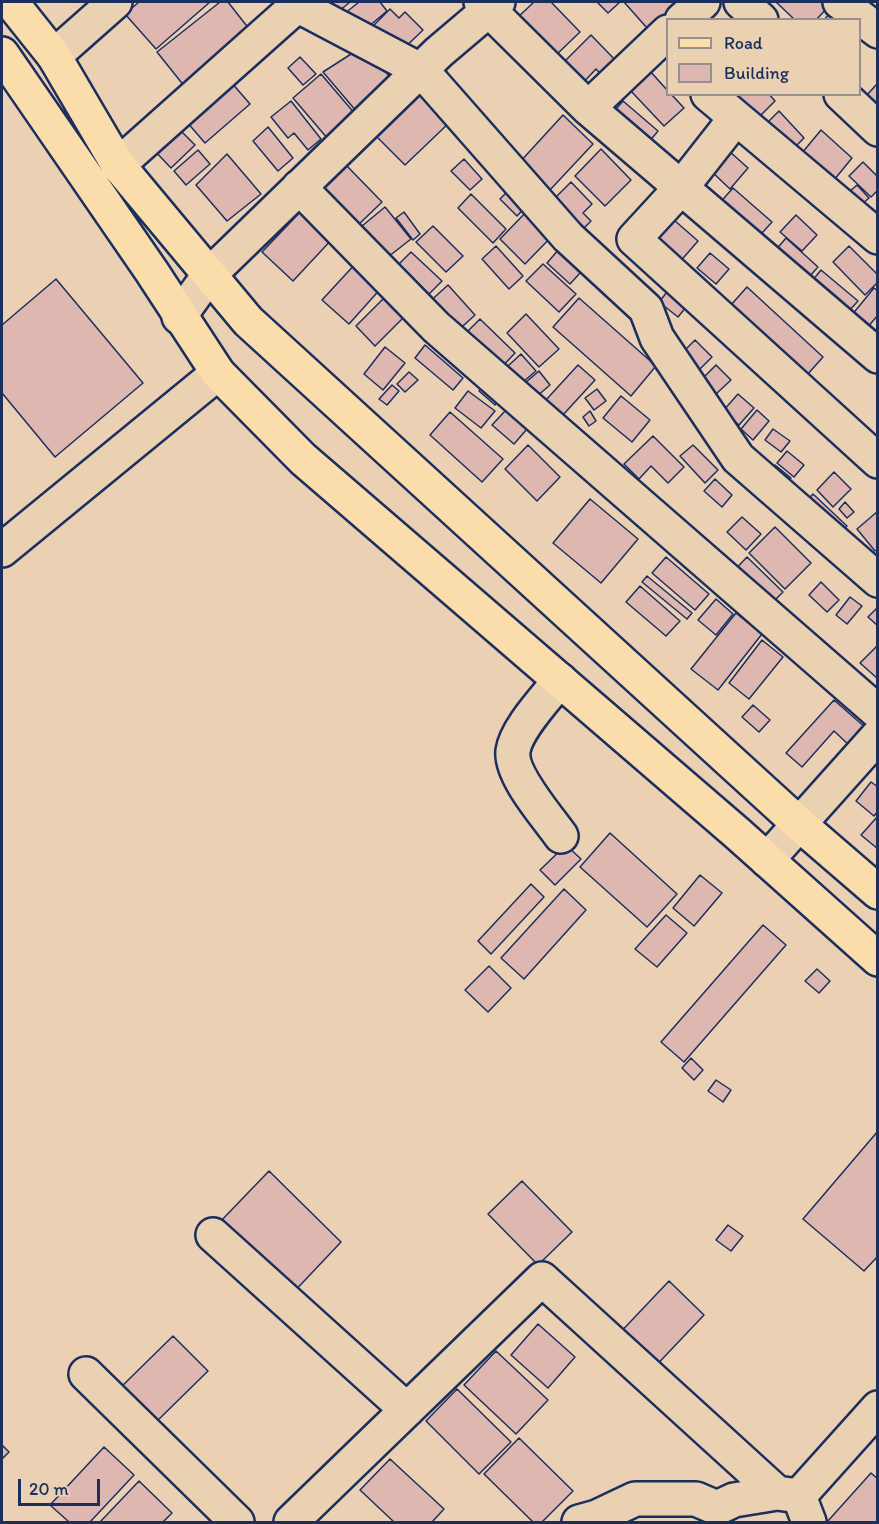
<!DOCTYPE html>
<style>
body{margin:0}
#map{position:relative;width:879px;height:1524px;overflow:hidden;background:#ecd0b3;font-family:Itim,sans-serif}
canvas{display:block}
.frame{position:absolute;inset:0;border:3px solid #1b2f5e;pointer-events:none}
.legend{position:absolute;left:666px;top:18px;width:195px;height:78px;box-sizing:border-box;background:#e9d1b1;border:2px solid #979090;margin:0;padding:8px 10px;list-style:none;font-size:18px;color:#1b2f5e}
.legend li{display:flex;align-items:center;gap:12px;height:30px}
.legend b{width:30px;border:2px solid #979090}
.scale{position:absolute;left:18px;top:1479px;width:82px;height:27px;box-sizing:border-box;border:3px solid #1b2f5e;border-top:0;padding-left:8px;font-size:18px;line-height:21px;white-space:nowrap;color:#1b2f5e;-webkit-text-stroke:4px #e9d1b1;paint-order:stroke}
</style>
<div id="map">
<canvas width="879" height="1524"></canvas>
<div class="frame"></div>
<ul class="legend">
<li><b style="height:8px;background:#fbddab"></b>Road</li>
<li><b style="height:16px;background:#ddb7b0"></b>Building</li>
</ul>
<div class="scale">20 m</div>
</div>
<script>
const c = document.querySelector('canvas').getContext('2d');
c.lineJoin = 'round';
function fillPath(path, color) { c.fillStyle = color; c.fill(path, 'evenodd'); }
function strokePath(path, color, width, dash) { c.strokeStyle = color; c.lineWidth = width; c.lineCap = dash ? 'butt' : 'round'; c.setLineDash(dash || []); c.stroke(path); }
const building = new Path2D(`
 M139,2H210L156,49L125,14Z
 M220,2H228L257,39L189,92L157,52Z
 M330,2H350L332,17L324,7Z
 M359,2H380L387,11L361,33L344,14Z
 M534,2H551L580,32L554,57L517,18Z
 M597,2H620L608,13Z
 M624,2H695L655,37Z
 M776,2H824L829,6L816,20H795Z
 M390,9L399,18L405,12L423,30L394,58L368,31Z
 M831,12L839,20H824Z
 M591,35L620,65L606,80L596,69L579,87L559,67Z
 M362,47L393,80L357,112L323,72Z
 M300,57L316,74L303,85L288,68Z
 M649,70L668,91V94H671L684,108L664,126L629,89Z
 M321,74L356,115L328,139L293,98Z
 M231,82L250,104L205,143L186,121Z
 M876,85L878,86V124L857,106Z
 M422,93L450,122L405,165L377,137Z
 M736,94H769L775,101L751,125L728,102Z
 M291,101L321,139L308,150L294,133L288,138L271,117Z
 M623,101L658,131L644,148L609,117Z
 M779,111L804,138L786,156L761,129Z
 M563,115L593,144L549,191L519,163Z
 M175,125L195,145L171,168L152,148Z
 M268,127L293,158L278,171L253,141Z
 M821,130L852,158L834,180L802,153Z
 M601,149L631,180L605,206L575,176Z
 M198,150L210,164L186,185L174,171Z
 M729,151L748,168L730,189L711,171Z
 M227,154L261,194L227,221L196,185Z
 M464,159L482,179L470,190L451,171Z
 M863,162L878,177V190L871,197L849,176Z
 M346,165L382,202L356,227L321,191Z
 M571,182L592,204L583,213L591,221L578,234L549,204Z
 M857,185L869,198L853,212L841,199Z
 M513,186L530,202L517,216L500,199Z
 M733,188L772,222L755,241L716,207Z
 M471,194L506,229L493,243L458,208Z
 M305,207L335,236L293,281L262,252Z
 M385,207L411,239L388,257L362,226Z
 M530,208L555,233L525,264L500,239Z
 M404,212L420,234L413,240L396,218Z
 M796,215L817,235L802,251L780,232Z
 M674,220L698,241L678,264L654,242Z
 M433,226L463,256L446,272L416,242Z
 M786,238L818,267L801,286L769,258Z
 M565,242L589,263L570,284L547,263Z
 M496,246L523,276L509,289L482,259Z
 M849,246L878,275V282L865,295L833,262Z
 M411,252L442,281L429,294L399,264Z
 M710,253L729,269L716,284L697,268Z
 M357,262L383,286L349,324L322,300Z
 M543,264L576,294L559,312L526,281Z
 M821,270L858,301L848,312L812,281Z
 M680,276L699,291L678,317L659,302Z
 M56,279L143,383L55,457L2,393V325Z
 M448,285L475,315L453,335L426,305Z
 M747,287L823,357L790,394L713,325Z
 M874,288L878,291V315L866,329L851,316Z
 M388,294L407,314L375,346L356,326Z
 M579,298L656,366L631,396L553,327Z
 M526,314L559,349L539,367L507,333Z
 M480,319L515,353L497,372L462,337Z
 M695,340L712,357L694,375L677,358Z
 M425,345L463,378L453,390L415,358Z
 M385,347L405,363L383,390L364,374Z
 M521,354L536,371L523,382L508,366Z
 M578,365L595,380L562,416L545,401Z
 M716,365L731,380L716,394L702,379Z
 M539,371L550,385L536,397L525,383Z
 M409,372L418,380L405,392L397,384Z
 M486,383L502,397L495,405L479,391Z
 M392,385L399,391L387,405L379,399Z
 M597,389L606,401L594,410L585,398Z
 M468,391L495,411L481,428L455,408Z
 M738,394L754,408L739,425L723,411Z
 M621,396L650,420L632,442L603,418Z
 M506,410L527,429L514,444L492,425Z
 M757,410L769,421L753,440L741,429Z
 M590,411L596,421L589,426L583,417Z
 M450,412L503,459L482,482L430,435Z
 M773,429L790,441L781,452L765,440Z
 M653,436L684,467L668,483L651,466L639,479L624,464Z
 M528,445L560,477L537,501L505,469Z
 M693,445L718,470L705,483L680,456Z
 M787,451L804,465L794,477L777,463Z
 M775,465L791,478L781,490L765,477Z
 M834,472L851,489L833,507L817,490Z
 M715,479L732,495L722,507L704,491Z
 M813,494L847,526L836,538L802,506Z
 M590,499L638,539L601,583L553,543Z
 M845,502L854,512L847,518L839,509Z
 M878,511V549L875,551L857,529Z
 M742,517L761,534L746,550L727,532Z
 M775,527L811,563L785,589L749,553Z
 M666,557L709,594L695,610L652,573Z
 M747,557L783,592L764,611L729,576Z
 M647,576L692,613L687,619L642,582Z
 M821,582L839,600L827,612L809,595Z
 M640,586L680,621L666,636L626,602Z
 M850,597L862,606L847,624L836,615Z
 M716,599L733,614L716,635L698,620Z
 M878,607V626L868,617Z
 M736,613L762,634L718,690L691,669Z
 M762,640L783,657L749,699L729,683Z
 M878,645V679L860,663Z
 M834,700L867,729L851,747L834,731L802,767L786,753Z
 M753,705L770,720L759,732L742,717Z
 M871,782L878,787V811L874,816L856,801Z
 M878,816V849L861,835Z
 M610,833L677,894L647,927L580,867Z
 M566,845L581,859L555,885L540,870Z
 M700,875L722,893L694,926L673,908Z
 M531,884L544,897L491,954L478,941Z
 M564,889L586,910L524,979L501,958Z
 M666,915L687,933L657,967L635,949Z
 M763,925L786,945L684,1062L661,1042Z
 M489,966L511,988L488,1012L465,990Z
 M817,969L830,981L819,993L805,981Z
 M691,1058L703,1070L694,1080L682,1068Z
 M716,1080L731,1090L723,1102L708,1091Z
 M878,1131V1256L864,1271L803,1219Z
 M269,1171L341,1242L290,1296L217,1225Z
 M522,1181L572,1232L538,1265L488,1214Z
 M728,1225L743,1236L731,1251L716,1240Z
 M669,1281L704,1315L649,1373L614,1339Z
 M538,1324L575,1357L548,1388L511,1355Z
 M173,1336L208,1371L154,1424L119,1389Z
 M496,1351L548,1400L516,1434L464,1385Z
 M457,1389L511,1442L479,1474L426,1421Z
 M519,1438L573,1491L542,1522H533L484,1474Z
 M2,1445L9,1452L2,1459Z
 M104,1447L134,1475L90,1522H69L50,1505Z
 M390,1459L444,1509L432,1522H394L360,1490Z
 M871,1473L878,1479V1522H827Z
 M139,1481L172,1513L163,1522H100Z`);
fillPath(building, '#ddb7b0');
strokePath(building, '#1b2f5e', 1.5);
const minor = new Path2D(`
 M291,2L420,70L430,80L568,237L646,309L657,338L738,458L878,580
 M481,2L588,108L878,356
 M741,2L761,20
 M840,2L878,31
 M682,20L703,2
 M54,56L115,2
 M708,94L878,237
 M841,94L878,129
 M588,108L668,32
 M735,119L680,189L634,239L878,461
 M118,165L301,2
 M299,187L436,327L878,712
 M179,317L209,275L439,52L498,2
 M2,550L218,373
 M560,680C546,698 516,729 513,751C510,775 547,816 561,836
 M767,860L878,736
 M213,1235L407,1410
 M86,1374L237,1522
 M799,1496L809,1522
 M291,1522L542,1279L777,1493L799,1496L878,1408
 M579,1522L597,1517L635,1499H696L717,1508L734,1500L777,1493`);
const major = new Path2D(`
 M11,2L54,56L118,165L248,321L798,823L878,892
 M2,54L152,272L218,373L303,459L737,833L878,959`);
strokePath(minor, '#1b2f5e', 38);
strokePath(major, '#1b2f5e', 38);
strokePath(minor, '#e9d1b1', 33);
strokePath(major, '#fbddab', 33);
</script>
